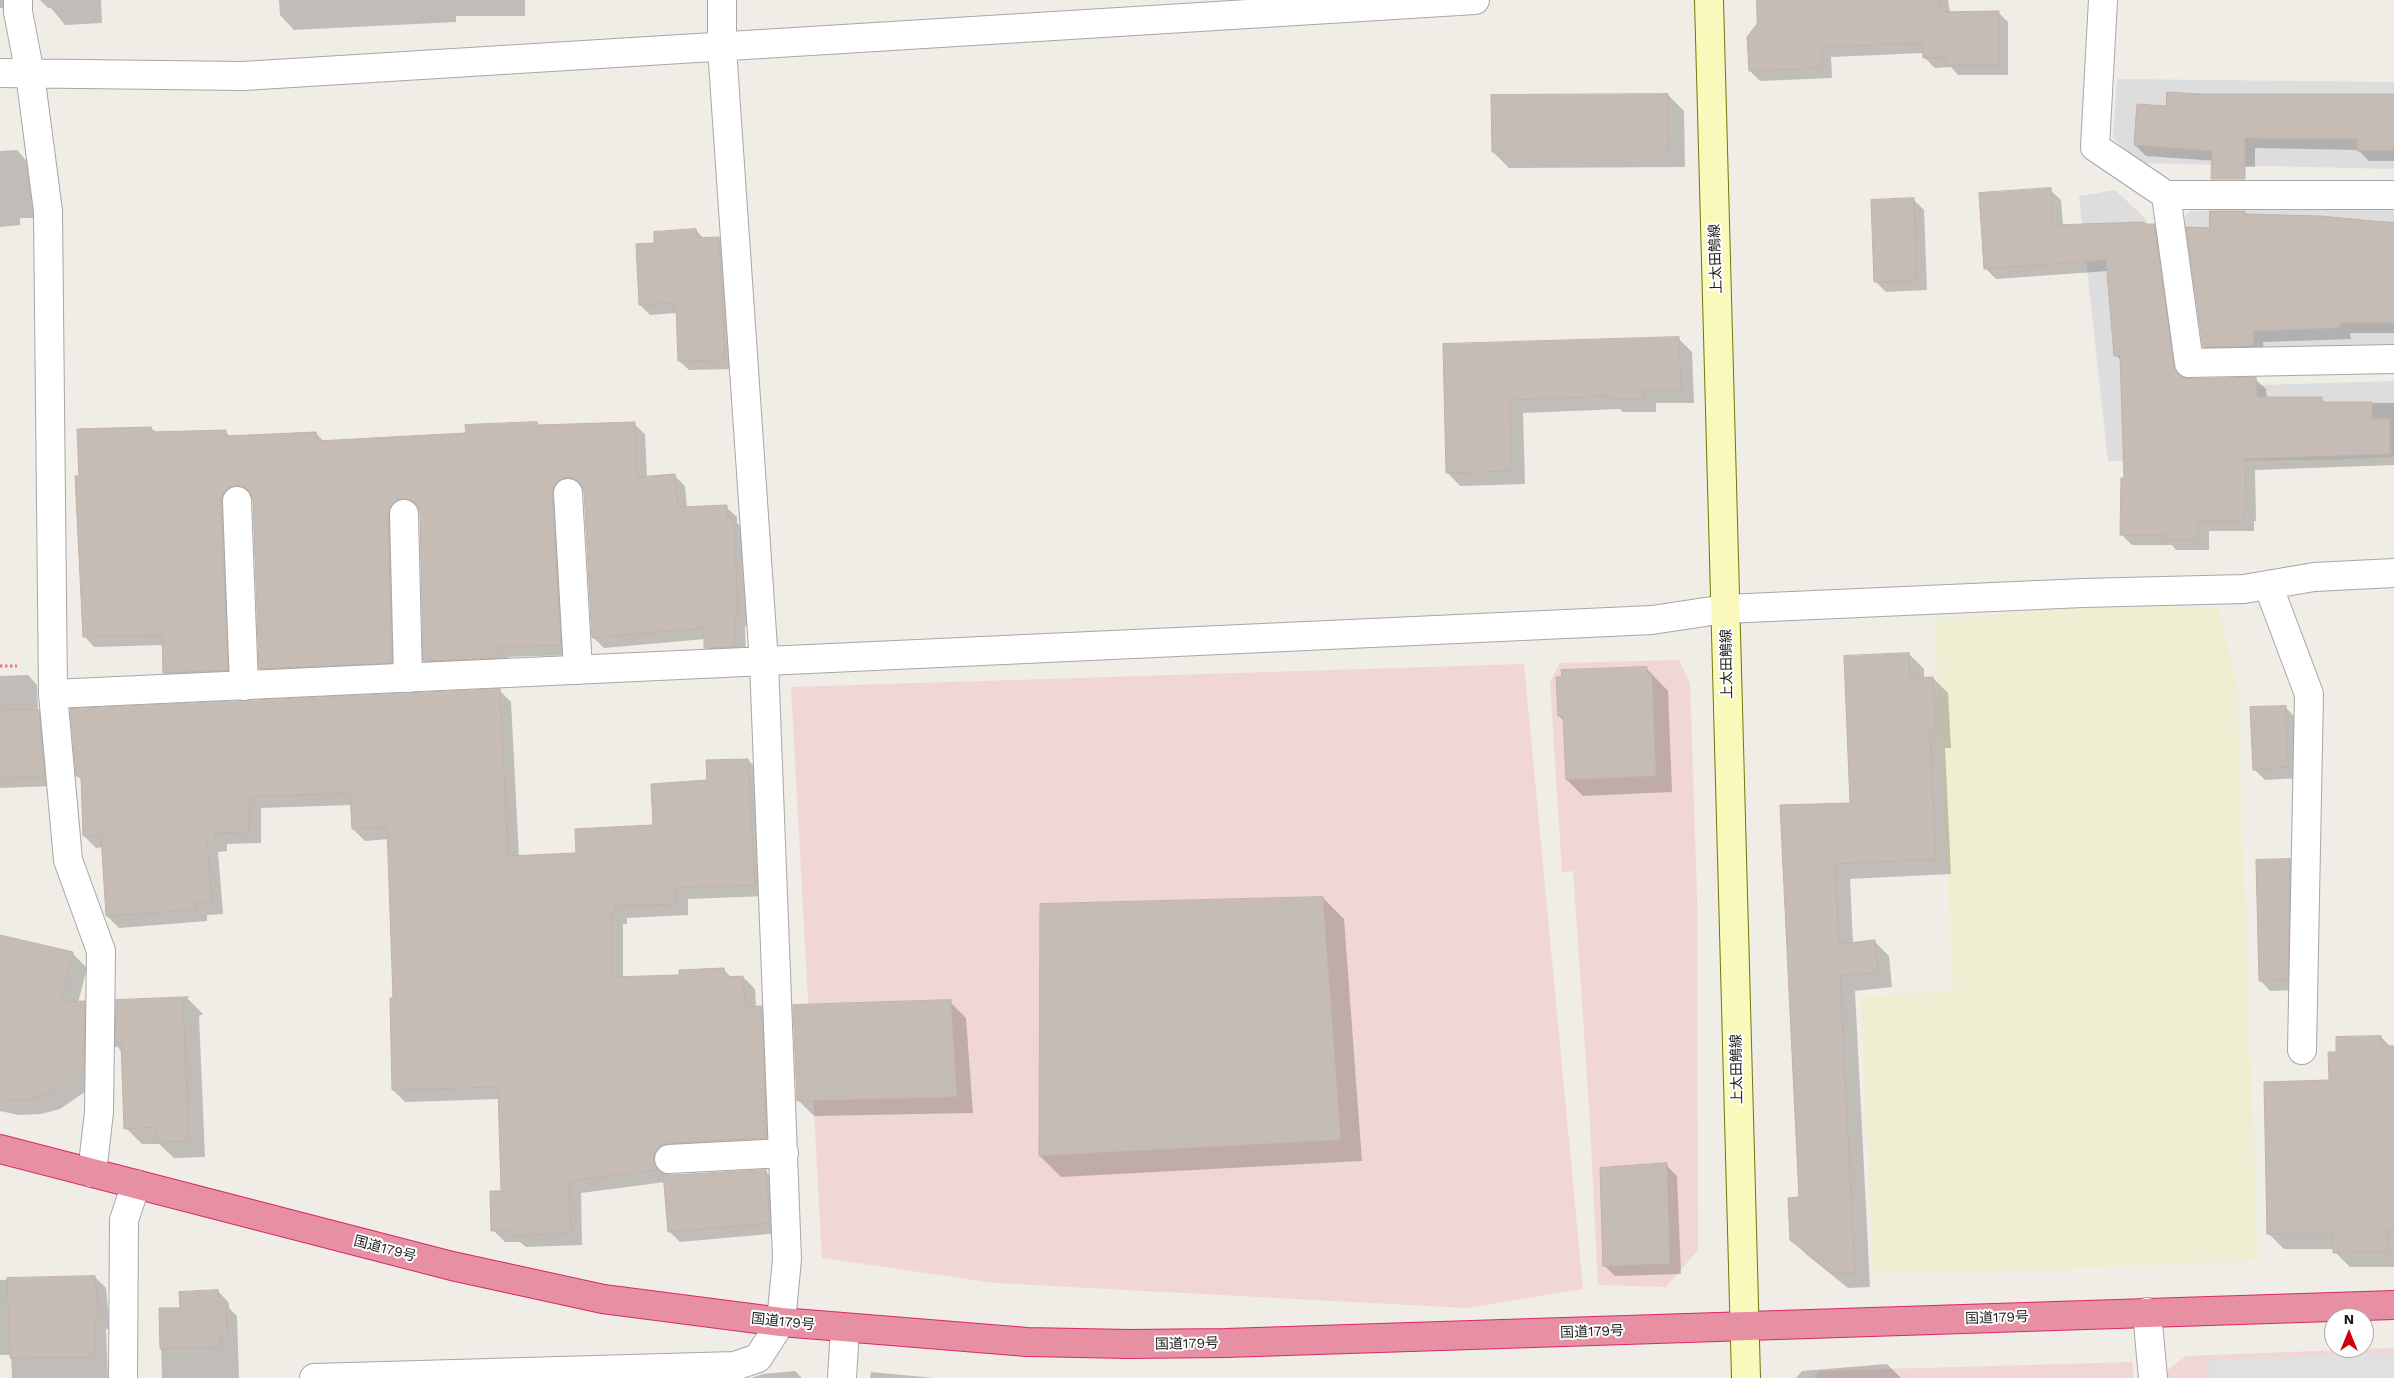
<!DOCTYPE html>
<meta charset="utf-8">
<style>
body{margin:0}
#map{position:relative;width:2394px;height:1378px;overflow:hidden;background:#f0ece6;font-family:"Work Sans",sans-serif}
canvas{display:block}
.north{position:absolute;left:2324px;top:1308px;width:50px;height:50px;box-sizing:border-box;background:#fff;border:1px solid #a6a6a6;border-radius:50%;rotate:0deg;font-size:14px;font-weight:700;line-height:20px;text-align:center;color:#202020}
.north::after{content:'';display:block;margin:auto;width:18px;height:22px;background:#ce010a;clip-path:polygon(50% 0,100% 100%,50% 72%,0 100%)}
</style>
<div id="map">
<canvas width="2394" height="1378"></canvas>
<div class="north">N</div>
</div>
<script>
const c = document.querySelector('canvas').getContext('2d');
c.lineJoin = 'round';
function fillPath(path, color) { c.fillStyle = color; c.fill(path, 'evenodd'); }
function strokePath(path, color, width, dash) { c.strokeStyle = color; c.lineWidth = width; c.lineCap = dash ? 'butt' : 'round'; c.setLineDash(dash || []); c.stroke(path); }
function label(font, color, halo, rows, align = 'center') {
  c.font = font + ' "Work Sans","Noto Sans JP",sans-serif'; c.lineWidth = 4; c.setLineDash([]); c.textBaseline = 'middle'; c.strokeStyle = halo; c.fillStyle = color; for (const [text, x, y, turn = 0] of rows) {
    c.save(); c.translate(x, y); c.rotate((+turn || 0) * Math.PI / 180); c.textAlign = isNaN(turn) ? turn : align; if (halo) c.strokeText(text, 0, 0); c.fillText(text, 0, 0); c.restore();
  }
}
fillPath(new Path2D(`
 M2117,79L2394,82V169L2140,163L2113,138Z
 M2115,190L2147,220L2161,388L2394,381V457L2331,460L2108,461L2079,196Z
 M2394,208V353L2215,357L2192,336L2175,225L2190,211Z`), '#dedddd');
fillPath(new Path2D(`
 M1679,660L1690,683L1697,897L1698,1250L1666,1287L1598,1285L1589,1105L1573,871L1562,872L1550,682L1560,663Z
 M1524,664L1583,1289L1466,1308L995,1283L822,1258L791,687Z
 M2394,1348V1378H2168V1370L2186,1356Z
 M2132,1362L2134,1378H1814L1819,1371Z`), '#f1d6d6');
fillPath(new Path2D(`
 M2108,604L2218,608L2237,685L2258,1260L2046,1270L1873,1273L1860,997L1953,991L1934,620Z`), '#eeefd2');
fillPath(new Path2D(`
 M2394,1353V1378H2209L2208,1360Z`), '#e0e0e0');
fillPath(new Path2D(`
 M0,0H26L18,8H0Z
 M40,0H101L102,23L65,25L51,8H48Z
 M279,0H525V16H456V22L294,30L280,15Z
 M1758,0H1948L1950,13L1998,12L2008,22V75H1958L1951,67L1935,68L1925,58L1924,53L1831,57L1832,78L1760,81L1750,71L1759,25Z
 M1668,95L1684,111L1685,167L1509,168L1493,152Z
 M2199,95H2394V161H2369L2358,150L2255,148V167H2224L2217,161L2146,156L2135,145L2167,108Z
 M17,150L31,166L34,218H20V225L0,227V151Z
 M2050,190L2061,200L2063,226L2143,223L2154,226L2164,236L2184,378L2255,379L2266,389L2267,399H2321L2326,403H2394V465L2255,470L2256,521H2254V531H2209V550H2176L2172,545H2132L2122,535L2125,479L2122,361L2115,355L2108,271L1996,279L1985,268Z
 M1913,199L1924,210L1927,290L1886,292L1875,281Z
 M2244,212L2248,215L2394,222V333H2350L2351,339L2263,342L2264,356L2215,357L2204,347L2211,229Z
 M696,230L704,239L719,238L729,248L734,369L689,370L679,361L677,313L650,315L640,305Z
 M1679,339L1692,352L1694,403H1656V412H1623L1620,409L1523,413L1525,484L1460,486L1447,472L1445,346Z
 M634,424L645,434L647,478L674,475L685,486L687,508L726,507L737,517V523L744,530L748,626H745L746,657L716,658L706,648L705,639L604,648L593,637L585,492L584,488H579L571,655L508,657V668L435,671L424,661L421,513L420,510L414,509L402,673L271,679L260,668L254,500L253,497L248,496L238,680L175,683L164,673L163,645L94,647L84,636L80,477L151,428L157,433L225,431L230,437L316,433L324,442Z
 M1909,654L1924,669V678H1933L1948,693L1951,748H1945L1951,874L1850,879L1853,944L1874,941L1889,956L1892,987L1855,991L1870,1287L1848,1288L1807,1255L1791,1239L1800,1198L1781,807L1851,804Z
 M1646,668L1668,691L1672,792L1583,796L1567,780L1564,721L1559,716Z
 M28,675L37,685L38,711L48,721L54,786L0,788V676Z
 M499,690L511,702L519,857L577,854L654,827L708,782L748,760L760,772L766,896L688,899V915L627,918V924H623V978L680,976L723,969L732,978L743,977L755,989L756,1008H761L773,1020L777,1144L666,1165L665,1173L670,1176L765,1171L776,1182L780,1233L680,1242L669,1231L665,1182L581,1193L582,1245L526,1247L520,1242H505L493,1230L502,1192L499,1099L405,1102L393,1090L395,999L389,839L365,841L353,829L352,805L261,808V843L227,844V851L218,852L223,914L207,915V921L119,928L107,916L103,847L96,848L84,836L83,781L77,776Z
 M2285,707L2296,718L2298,778L2265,780L2254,769Z
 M2290,860L2300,871L2298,990L2270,991L2260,980Z
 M1323,898L1344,919L1362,1161L1061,1177L1040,1156Z
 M0,936L73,954L87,968L78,1003L84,1002L99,1017L98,1083L60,1109L41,1114L19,1115L0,1111Z
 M187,998L203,1014L199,1016L205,1157L174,1158L159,1144H142L126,1128L122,1052L117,1046V1001Z
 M950,1002L966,1018L973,1113L814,1116L798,1100Z
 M2381,1037L2391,1047H2394V1267H2350L2335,1252V1249H2284L2269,1234L2330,1081L2338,1053Z
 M1666,1165L1677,1176L1681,1274L1615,1276L1604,1265Z
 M95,1277L106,1288L110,1330L106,1329L108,1378H12L11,1355H0V1280Z
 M218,1291L229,1303V1308L237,1316L239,1378H162L160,1309H181Z
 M1887,1364L1901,1378H1796L1802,1371Z
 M795,1371L802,1378H751L763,1374Z
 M871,1372L934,1378H870Z`), '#0003');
const building = new Path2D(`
 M1757,0H1940V12L1999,11V65H1947V57L1923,58V43L1822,47V68L1749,71L1747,37L1757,24Z
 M2167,92L2199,94H2394V150L2357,151V139L2245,138V179H2211L2212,151L2134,145L2137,104L2166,106Z
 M1668,94L1669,152H1492L1491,95Z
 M2051,188L2053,225L2144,222V224H2154L2174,365L2182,377L2189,379L2256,377L2257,397H2322V402H2372V419H2390V454L2245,459L2246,511H2244V521H2198V540H2165V535H2120L2121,478H2124L2120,355L2114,356L2106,260L1984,269L1979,193Z
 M1914,198L1917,280L1874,282L1871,200Z
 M2210,211H2245V214L2320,216L2394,223V323H2340V328L2253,331L2254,346L2203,347L2186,227L2209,228Z
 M696,229L697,238L719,237L725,360L678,361L676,307L673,308V303L639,305L636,244L654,243V232Z
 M1679,337L1681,390H1643V399H1608V396L1510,400L1512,471L1446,473L1443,344Z
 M537,422L538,425L635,422L637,477L675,474L678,507L727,505V518H734L738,616H735L736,647L704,648V628L592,638L584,492L581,484L575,479L568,477L559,480L554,486L552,494L561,645L498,647V658L423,661L420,514L418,506L412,501L403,498L396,500L391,506L388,514L392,663L259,669L253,500L250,492L245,487L237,485L228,488L223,494L221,502L228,670L163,673L162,635L83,637L75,476H79L77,429L151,427L152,432L226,430V436L316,432L317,441L466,433L465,425Z
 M1909,653L1910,678L1933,677L1936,733L1930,734L1936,859L1835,864L1839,944L1875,940L1878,972L1840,976L1855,1273H1832L1790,1240L1788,1198L1799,1197L1780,805L1850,803L1844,656Z
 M1647,667V674H1652L1656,776L1566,780L1563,716H1558L1556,677H1562L1561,670Z
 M500,689L508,856L576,853L575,829L653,825L651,784L707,780L706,760L748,759L755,885L676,888L677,904L615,906V912H612V977L679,975V970L724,968L725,977L743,976L745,1007L762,1006L766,1133H763V1138L668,1143L660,1146L655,1152L653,1160L658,1170L569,1181L571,1233L513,1236V1230L491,1231L490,1191H501L498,1087L392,1090L390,998H393L387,827L352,829L350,793L250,797L249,832L215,833V840H207L212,902L195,903L196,910L106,916L101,835L83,836L81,776H76L70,709Z
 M2286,706L2288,767L2253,770L2250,707Z
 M0,709L39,710L45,777L0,778Z
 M2290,859L2288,980L2259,981L2256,860Z
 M1323,897L1341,1140L1039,1156L1040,904Z
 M0,935L73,952L61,1002L85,1001L84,1068L45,1095L26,1100L0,1101Z
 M188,997L183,1000L189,1141L157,1142L156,1127L124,1129L121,1043L115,1047L116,1000Z
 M951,1000L957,1097L797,1101L793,1005Z
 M2381,1036V1046H2394V1231H2387L2388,1252L2333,1253V1234H2267L2264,1082L2329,1080L2328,1052H2336V1037Z
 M1667,1163L1670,1264L1603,1266L1600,1168Z
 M766,1170L770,1223L668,1232L663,1173L670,1175Z
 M95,1276L99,1319L95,1318L96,1357L10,1358L7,1278Z
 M218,1290L219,1303H226L227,1337H220V1347L160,1349L159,1308H180L179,1292Z`);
fillPath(building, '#c5bcb5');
strokePath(building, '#c2b2a8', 1);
const street = new Path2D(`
 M18,0V12L30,74L48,211L53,694L68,860L101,951L99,1112L92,1173
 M2103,0L2095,147L2166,195H2394
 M0,73L243,76L1475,0
 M2166,195L2189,363L2394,359
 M568,493L578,670
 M237,501L244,686
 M404,514L408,678
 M2268,585L2309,694L2302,1050
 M53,694L1652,620L1725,609L2083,593L2244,589L2314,577L2394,573
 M669,1159L784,1153
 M2147,1312L2153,1378
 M123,1378L124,1220L136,1184
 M314,1378L735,1366L758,1358L781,1322L787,1259L764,662L722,48V0
 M842,1378L845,1328`);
const secondary = new Path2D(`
 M1709,0L1746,1378`);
const highway = new Path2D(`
 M0,1149L452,1266L603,1299L781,1322L1027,1342L1129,1344L1226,1343L2394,1305`);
strokePath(street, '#a7a7a7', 30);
strokePath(secondary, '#717805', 30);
strokePath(highway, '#da276c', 30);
strokePath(new Path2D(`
 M0,666H17`), '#f9766e', 3, [2.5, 2.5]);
strokePath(street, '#fff', 28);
strokePath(secondary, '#f9f9bb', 28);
strokePath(highway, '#e78fa3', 28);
label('14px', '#202020', '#fff', [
 ["上太田鵤線",1716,259,-92],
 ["上太田鵤線",1727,664,-91],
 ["上太田鵤線",1737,1069,-91],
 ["国道179号",385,1249,15],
 ["国道179号",1997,1318,-2],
 ["国道179号",783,1322,6],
 ["国道179号",1592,1332,-2],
 ["国道179号",1187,1344,-1]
]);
</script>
